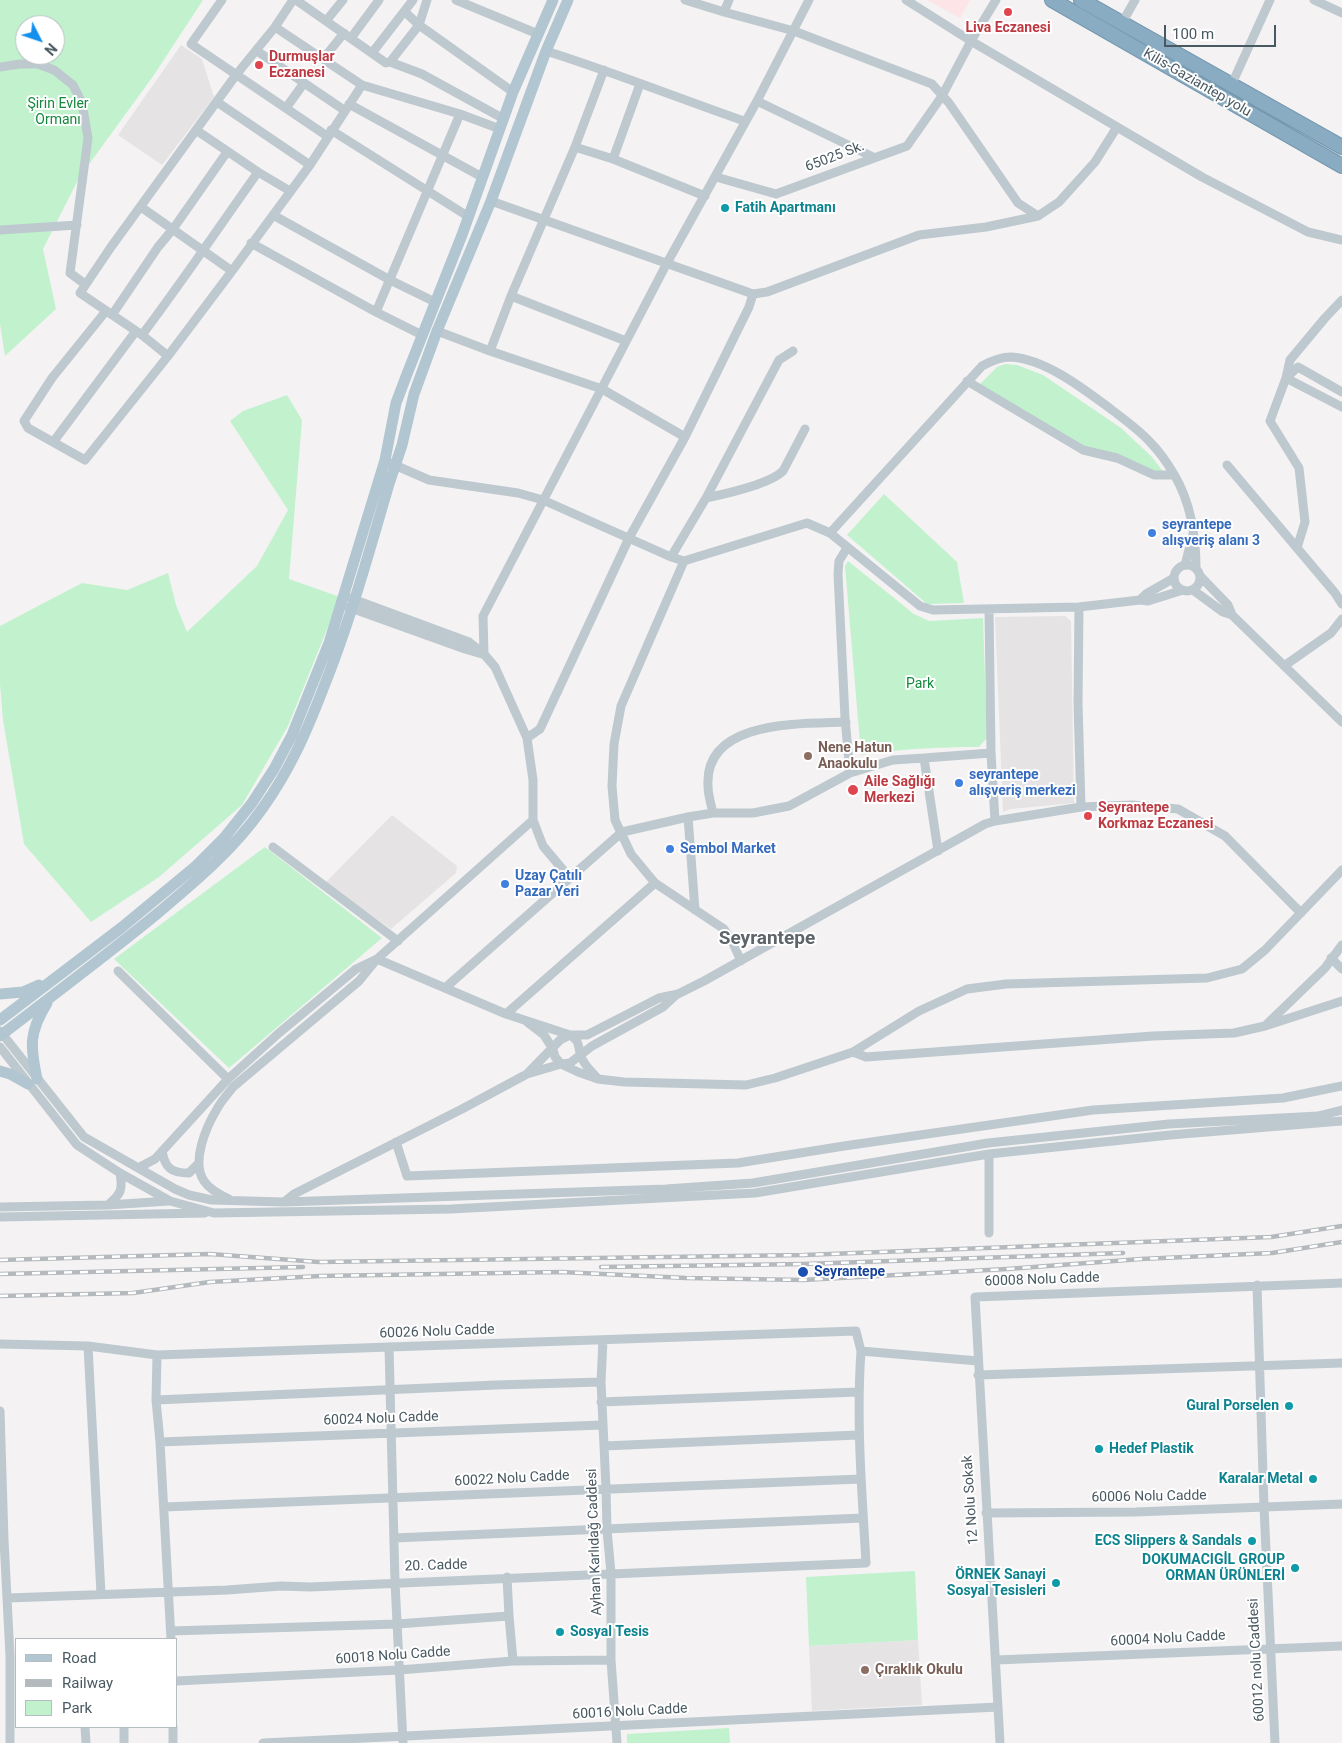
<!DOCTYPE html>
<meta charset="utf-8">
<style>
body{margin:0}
#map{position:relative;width:1342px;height:1743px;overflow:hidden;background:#f5f2f3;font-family:Roboto,sans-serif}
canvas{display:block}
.legend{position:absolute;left:15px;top:1638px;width:162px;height:90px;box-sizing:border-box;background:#fff;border:1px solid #b6bdc0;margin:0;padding:6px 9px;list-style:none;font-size:15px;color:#495961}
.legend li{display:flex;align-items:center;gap:10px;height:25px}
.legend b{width:25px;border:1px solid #b6bdc0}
.north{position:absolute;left:15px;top:15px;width:50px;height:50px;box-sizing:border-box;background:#fff;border:1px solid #b6bdc0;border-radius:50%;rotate:131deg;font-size:14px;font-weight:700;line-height:20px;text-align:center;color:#495961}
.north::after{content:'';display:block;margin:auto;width:18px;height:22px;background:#1390ee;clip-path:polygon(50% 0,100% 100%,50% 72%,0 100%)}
.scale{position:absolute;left:1164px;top:25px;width:112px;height:22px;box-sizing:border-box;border:2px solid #495961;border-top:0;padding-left:6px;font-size:15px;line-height:18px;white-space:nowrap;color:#495961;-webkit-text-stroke:4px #fff;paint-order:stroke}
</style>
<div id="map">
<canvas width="1342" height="1743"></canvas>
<ul class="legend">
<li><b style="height:6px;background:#b1c6d1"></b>Road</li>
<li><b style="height:6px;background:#b4b9bd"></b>Railway</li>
<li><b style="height:14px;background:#c1f2cd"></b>Park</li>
</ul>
<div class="north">N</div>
<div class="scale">100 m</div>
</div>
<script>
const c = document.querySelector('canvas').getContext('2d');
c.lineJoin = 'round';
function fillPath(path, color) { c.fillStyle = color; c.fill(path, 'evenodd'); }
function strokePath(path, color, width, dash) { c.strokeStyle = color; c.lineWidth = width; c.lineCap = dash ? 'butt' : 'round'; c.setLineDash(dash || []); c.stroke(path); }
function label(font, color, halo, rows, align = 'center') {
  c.font = font + ' Roboto,sans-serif'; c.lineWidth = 4; c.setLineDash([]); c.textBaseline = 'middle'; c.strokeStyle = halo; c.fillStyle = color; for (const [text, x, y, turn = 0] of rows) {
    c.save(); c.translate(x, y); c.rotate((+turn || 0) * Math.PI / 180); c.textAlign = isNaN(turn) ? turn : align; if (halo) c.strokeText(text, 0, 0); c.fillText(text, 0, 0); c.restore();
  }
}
fillPath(new Path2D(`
 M181,45L202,59L214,97L162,165L118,135Z
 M1065,616L1071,621L1074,803L1011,809L1003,812L995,617Z
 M392,815L457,866L456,873L391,929L325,883Z
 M918,1640L922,1705L812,1711L809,1646Z`), '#e6e3e5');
fillPath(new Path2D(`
 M927,0H970L960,18Z`), '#fde4e6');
fillPath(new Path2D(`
 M0,0H203L154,75L79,178L43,249L56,309L5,356L0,324ZM25,25H55V55H25Z
 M1005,364L1017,365L1043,375L1121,428L1152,457L1165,474L1084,451L979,385L997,367Z
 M287,395L302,420L289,579L340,597L288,726L242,805L159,877L91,922L24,844L3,720L0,684V626L82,583L127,590L168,573L176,605L187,632L257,566L288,510L230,421L243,411Z
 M884,494L957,562L964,603L927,604L847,535Z
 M848,561L914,614L929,621L983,618L987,738L979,747C939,747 900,749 861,755L845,566Z
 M265,847L382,938L229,1068L114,959Z
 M915,1571L918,1640L809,1646L806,1577Z
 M729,1728L730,1743H627V1734Z`), '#c1f2cd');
const highway = new Path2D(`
 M1052,0L1342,166
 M1081,0L1342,147`);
strokePath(highway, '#7497ae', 16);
strokePath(new Path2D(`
 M222,0L191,44L327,136
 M296,0L386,63L390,62L422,74L504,119
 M456,0L538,34
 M685,0L724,12L794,31L932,84L949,103L1018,203L1038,216
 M906,0L971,41L1202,177L1308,232L1342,240
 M1314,0L1342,13
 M405,12L419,25L513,92
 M724,12L729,0
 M326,21L343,0
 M1122,23L1135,0
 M275,27L362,85L460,114L500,129
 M351,38L379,0
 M257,51L344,110
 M546,51C613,72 678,98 744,121
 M372,53L413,0
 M324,58L344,33
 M390,62L419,25L427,0
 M0,67L20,64H38L54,70L73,85L82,103L88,138L70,273L85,284
 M1231,86L1270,0
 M757,101L873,157
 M217,102L310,165
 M349,104L482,177
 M286,108L304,83
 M196,130L258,172L290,191
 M331,130L469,217
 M575,147L613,159L705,196
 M613,159L640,84
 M716,177L776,194L907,146L942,96L971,41L996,0
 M491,201L753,294L767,292L919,235L986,227L1038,216L1059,202L1095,162L1117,127
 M141,207L232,271
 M273,215L390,280L435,302
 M0,230L77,225
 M251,243L376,312L422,335
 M511,296L626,341
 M106,311L52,378L24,421L28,428L85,460L168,356L232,271L310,165L362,85
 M376,312L460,114
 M112,315L158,247L173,229L227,152
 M437,331L490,351L602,389L685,437
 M142,335C182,282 219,227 258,172
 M490,351L511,296L575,147L604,70
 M168,356L142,335L80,293L111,247L196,130L236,75L275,27L293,0
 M1286,378L1298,367L1342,392
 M1286,378L1342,407
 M967,381L1083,450L1117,458L1154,475H1174
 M54,441L136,331
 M390,463L429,480L518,493L543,500L671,557L684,561
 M1227,465L1335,593L1342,604
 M706,498C725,494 770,484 783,471L805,429
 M847,548L839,561L838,574L845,718L850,773
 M1297,548L1305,522L1299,468L1270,421L1286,378L1290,360L1325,318L1342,300
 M671,557L706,498L779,360L793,351
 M1185,565L1193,534
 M1174 578a13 13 0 1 1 26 0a13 13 0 1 1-26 0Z
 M1200,576L1228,605L1232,615L1342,722
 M1183,590L1148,601L1140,600L1079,607L933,610L920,606L830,533L982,366C991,361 1001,357 1011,357C1046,359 1085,390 1112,410C1125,420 1139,430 1150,442C1160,452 1168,464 1175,476C1191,504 1196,536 1196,568
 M1193,590L1223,612L1232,615
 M350,598L469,642L484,654L495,667L527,738L533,780V820L543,846L569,877
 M1140,600L1146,594L1174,578
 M348,607L465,649L482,654
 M1079,607L1078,703L1081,807
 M484,654L483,616L667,263L757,101L809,0
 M1284,666L1331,633L1342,619
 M527,738L540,729L629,538L685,437L749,307L753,294
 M924,758L991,753
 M713,813C711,804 708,795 708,786C704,719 802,724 846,722
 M688,817L695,910
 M995,821L1081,807L1132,805L1178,809L1225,836L1301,913
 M273,847L398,941
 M1331,958L1342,969
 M741,961L731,939L724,929L655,883L631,854L615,820L612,786L614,744L621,706L684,561L807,523L830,533
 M118,971L228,1079
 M445,988L622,832L688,817L713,813H753L789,806L850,773L893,760L924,758L938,851
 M506,1014L655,883
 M527,1022L544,1035L553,1049L555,1057L561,1064L578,1072L598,1079L624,1082L746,1085L775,1078L853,1052L919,1011L967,989L1006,984L1207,978L1242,969L1265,950L1342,870
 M1267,1024L1325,968L1342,945
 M0,1031L84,1137L175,1189L189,1195L212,1200L284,1202L666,1189L753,1183L988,1143L1169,1124L1318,1116L1342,1110
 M0,1047L77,1145L120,1173L170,1201L214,1213L451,1209L755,1193L989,1154L1170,1135L1342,1121
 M853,1052L866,1057L1153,1036L1234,1033L1265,1026L1342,1001
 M527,1074L560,1040L570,1035H587L659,998L678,994L704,981L985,824L995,821L991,753L989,609
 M396,1142L407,1176L738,1163L844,1146L1093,1110L1283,1098L1342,1086
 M162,1151C165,1168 171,1173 189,1173L198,1164
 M138,1168L155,1159L228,1079L279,1033L356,969L377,959L506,1014L570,1035C581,1042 577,1045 581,1056C583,1064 592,1072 598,1079
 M229,1199C220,1195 210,1190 204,1181C191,1162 206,1127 217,1109C221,1101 228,1094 233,1087L359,981L377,959L533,820
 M284,1202L294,1194L462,1109L527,1074L561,1064L570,1063L592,1046L663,1007L677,994
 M108,1205C121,1194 123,1190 120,1173
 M0,1207L108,1205L169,1201
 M0,1217L205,1213
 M989,1233V1154
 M1257,1285L1264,1507L1275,1743
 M603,1340L601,1382L606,1488L607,1530L611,1573V1660L617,1743
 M0,1344L88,1346L157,1355L856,1331L861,1351
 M88,1346L101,1594
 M389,1347L395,1582L403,1743
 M157,1355L156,1400L160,1442L171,1639
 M978,1375L1342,1363
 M156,1400L496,1385L601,1382
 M601,1402L858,1392
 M0,1411L4,1540L10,1656V1743
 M160,1442L602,1425
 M604,1446L858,1435
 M164,1507C397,1499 629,1487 861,1479
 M986,1513L1136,1512L1342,1504
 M394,1538L863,1518
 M507,1577L509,1616L513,1661
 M8,1598L227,1590L281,1586L310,1587L866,1563C862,1492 856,1422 861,1351L978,1361
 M171,1631L397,1624L509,1616
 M996,1660L1342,1646
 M176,1681L399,1670L513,1661L611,1660
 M85,1727L86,1743
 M124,1727V1743
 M173,1743V1727
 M263,1743L998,1707
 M1000,1743L975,1297L1342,1283`), '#bdc9cf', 9);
strokePath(new Path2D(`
 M0,994L23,992L39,985
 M0,1020L121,928L196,866L224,838L252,803L274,769L292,735L329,643L385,460L396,403L407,374L462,235L513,92L553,0
 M0,1036C53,995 107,955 158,913C196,881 233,850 262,809C290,770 306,733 323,689C350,622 369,552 389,484L402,445L414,394L437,331L491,201L546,51L568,0
 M0,1071L10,1074L28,1084
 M37,1079C30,1046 29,1032 47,1003`), '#b1c6d1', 11);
strokePath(highway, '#89acc2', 14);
const rail = new Path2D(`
 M0,1260L210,1254L319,1262L804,1255L1271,1237L1342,1226
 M601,1267L804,1264L1123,1253
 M0,1274L303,1267
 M0,1296L133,1293L210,1282L320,1276L561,1272L686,1278L803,1280L1007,1269L1141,1259L1272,1253L1342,1242`);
strokePath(rail, '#b4b9bd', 4.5);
strokePath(rail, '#fff', 2.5, [8]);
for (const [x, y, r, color] of [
 [1008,12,5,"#e0444e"],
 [259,65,5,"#e0444e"],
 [725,208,5,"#0f9aa8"],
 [1152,533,5,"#3f7fe0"],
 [808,756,5,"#8d6e63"],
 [959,783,5,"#3f7fe0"],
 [853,790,6,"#e0444e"],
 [1088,816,5,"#e0444e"],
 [670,849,5,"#3f7fe0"],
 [505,884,5,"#3f7fe0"],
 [803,1272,6,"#1a4fb4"],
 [1289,1406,5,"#0f9aa8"],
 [1099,1449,5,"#0f9aa8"],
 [1313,1479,5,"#0f9aa8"],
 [1252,1541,5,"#0f9aa8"],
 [1295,1568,5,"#0f9aa8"],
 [1056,1583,5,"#0f9aa8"],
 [560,1632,5,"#0f9aa8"],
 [865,1670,5,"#8d6e63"]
]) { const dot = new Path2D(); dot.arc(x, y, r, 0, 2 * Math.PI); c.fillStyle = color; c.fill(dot); strokePath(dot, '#fff', 2); }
label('bold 14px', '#be3a42', '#fff', [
 ["Liva Eczanesi",1008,28,"center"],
 ["Durmuşlar",269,57],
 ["Eczanesi",269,73],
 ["Aile Sağlığı",864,782],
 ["Merkezi",864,798],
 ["Seyrantepe",1098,808],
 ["Korkmaz Eczanesi",1098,824]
], 'left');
label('14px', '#495961', '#fff', [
 ["Kilis-Gaziantep yolu",1197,83,30],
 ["65025 Sk.",835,157,-21],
 ["60008 Nolu Cadde",1042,1280,-2],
 ["60026 Nolu Cadde",437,1332,-2],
 ["60024 Nolu Cadde",381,1419,-2],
 ["60022 Nolu Cadde",512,1479,-3],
 ["60006 Nolu Cadde",1149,1497,-1],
 ["12 Nolu Sokak",971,1500,-94],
 ["Ayhan Karlıdağ Caddesi",595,1542,-92],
 ["20. Cadde",436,1566,-2],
 ["60004 Nolu Cadde",1168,1639,-3],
 ["60018 Nolu Cadde",393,1656,-4],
 ["60012 nolu Caddesi",1257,1660,-93],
 ["60016 Nolu Cadde",630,1712,-3]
]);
label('14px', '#14883e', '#fff', [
 ["Şirin Evler",58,104],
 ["Ormanı",58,120],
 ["Park",920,684]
]);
label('bold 14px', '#0d838f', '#fff', [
 ["Fatih Apartmanı",735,208,"left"],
 ["Gural Porselen",1279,1406],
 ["Hedef Plastik",1109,1449,"left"],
 ["Karalar Metal",1303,1479],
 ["ECS Slippers & Sandals",1242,1541],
 ["DOKUMACIGİL GROUP",1285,1560],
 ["ORMAN ÜRÜNLERİ",1285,1576],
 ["ÖRNEK Sanayi",1046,1575],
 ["Sosyal Tesisleri",1046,1591],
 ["Sosyal Tesis",570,1632,"left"]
], 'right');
label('bold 14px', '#366cbe', '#fff', [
 ["seyrantepe",1162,525],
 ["alışveriş alanı 3",1162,541],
 ["seyrantepe",969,775],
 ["alışveriş merkezi",969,791],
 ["Sembol Market",680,849],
 ["Uzay Çatılı",515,876],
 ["Pazar Yeri",515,892]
], 'left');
label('bold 14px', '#785e54', '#fff', [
 ["Nene Hatun",818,748],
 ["Anaokulu",818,764],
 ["Çıraklık Okulu",875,1670]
], 'left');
label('bold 14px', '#164399', '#fff', [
 ["Seyrantepe",814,1272]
], 'left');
label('bold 19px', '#5e6468', '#fff', [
 ["Seyrantepe",767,939]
]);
</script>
